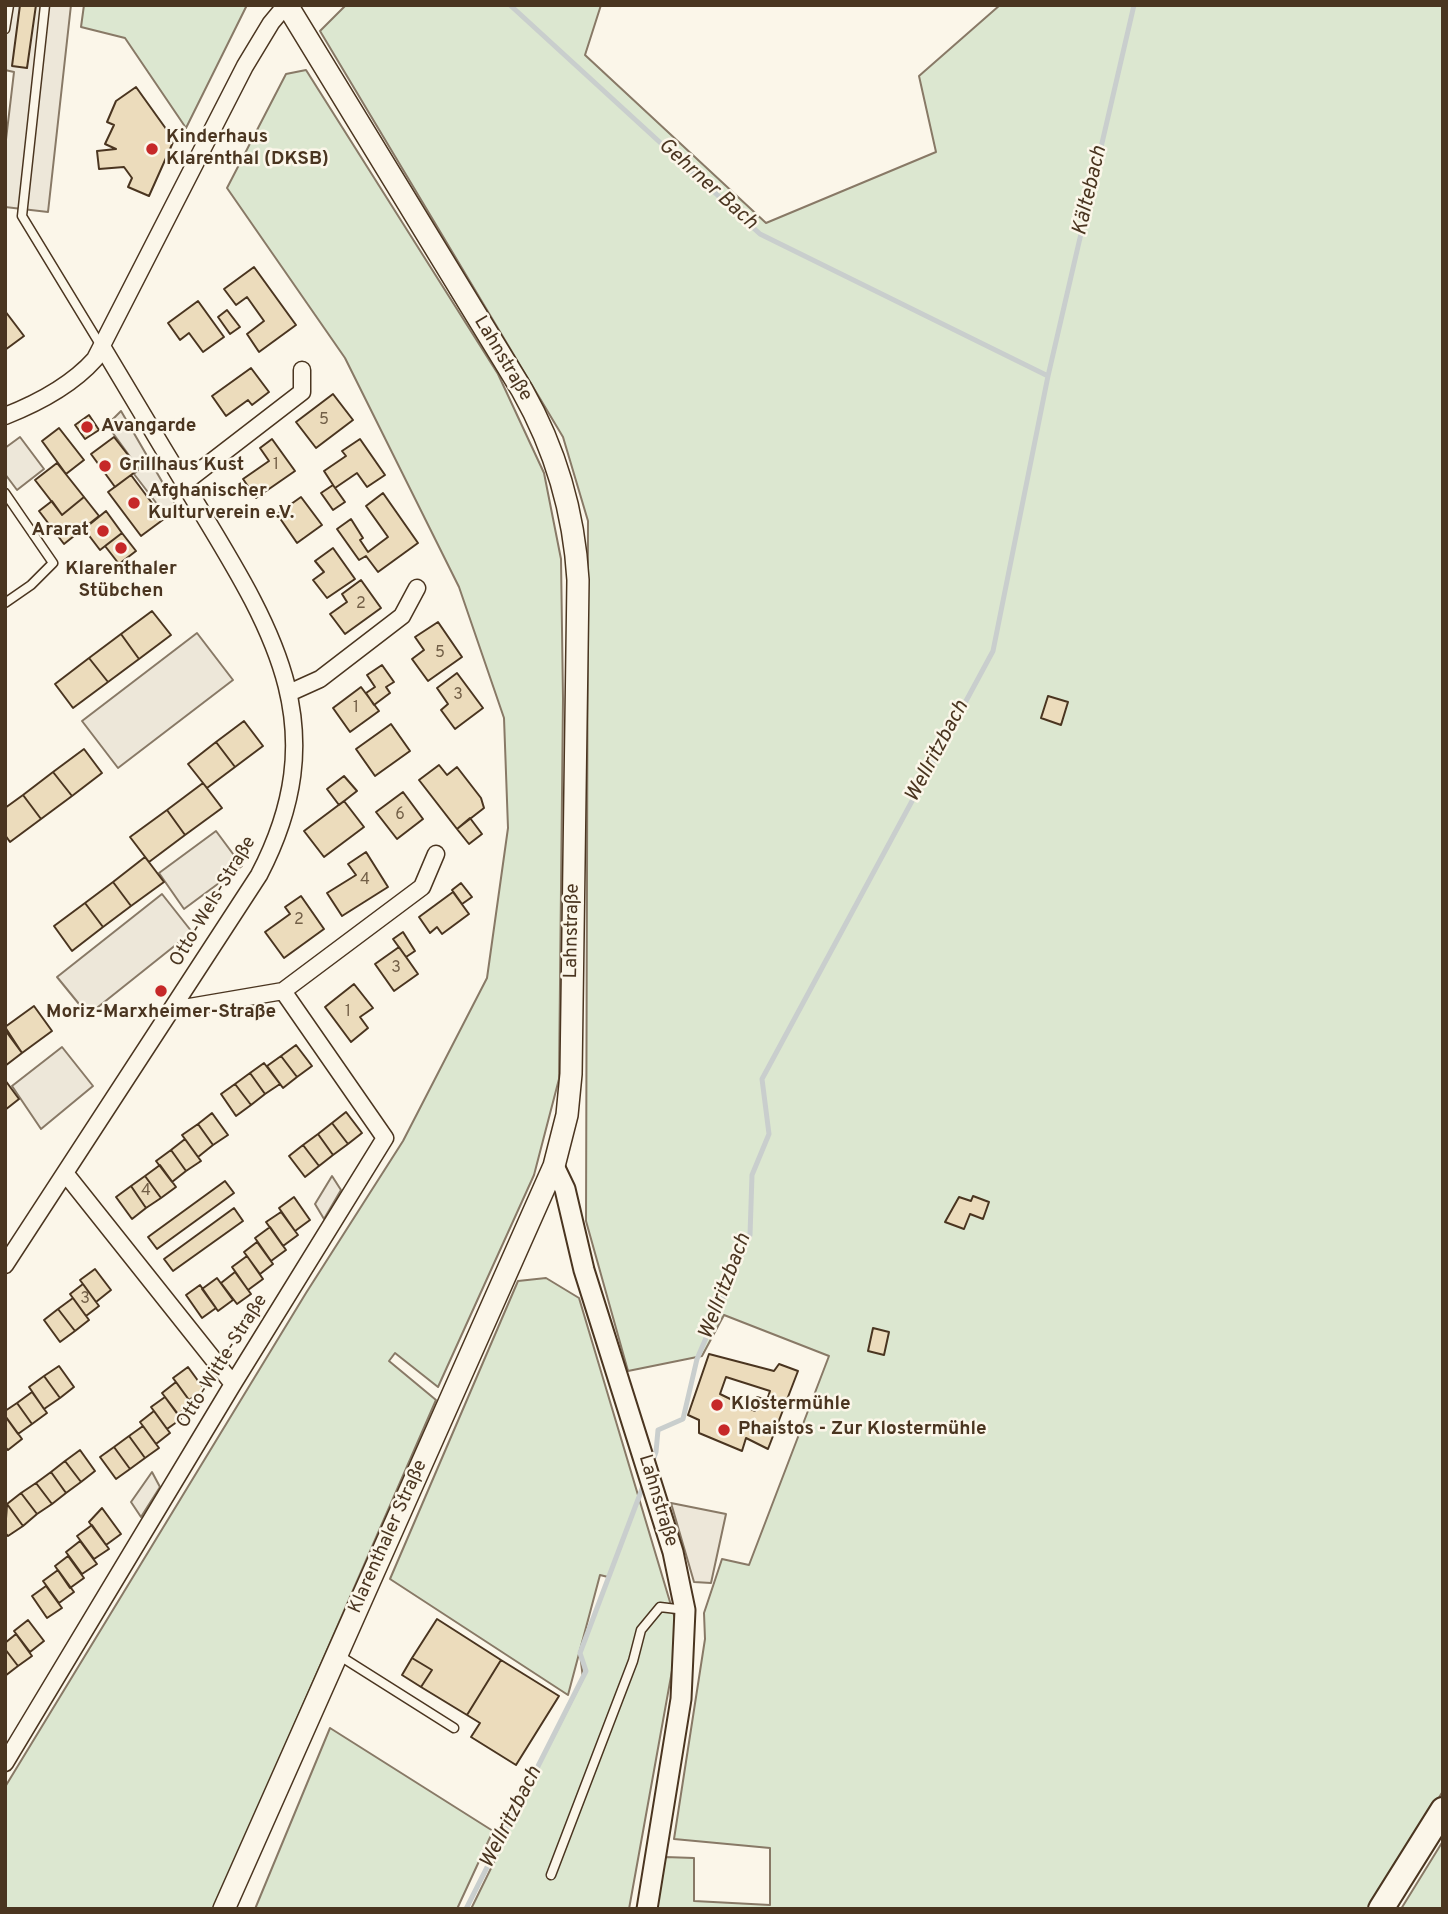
<!DOCTYPE html>
<meta charset="utf-8">
<style>
body{margin:0}
#map{position:relative;width:1448px;height:1914px;overflow:hidden;background:#fbf6e9;font-family:Overpass,sans-serif}
canvas{display:block}
.frame{position:absolute;inset:0;border:7px solid #4a3520;pointer-events:none}
</style>
<div id="map">
<canvas width="1448" height="1914"></canvas>
<div class="frame"></div>
</div>
<script>
const c = document.querySelector('canvas').getContext('2d');
c.lineJoin = 'round';
function fillPath(path, color) { c.fillStyle = color; c.fill(path, 'evenodd'); }
function strokePath(path, color, width, dash) { c.strokeStyle = color; c.lineWidth = width; c.lineCap = dash ? 'butt' : 'round'; c.setLineDash(dash || []); c.stroke(path); }
function label(font, color, halo, rows, align = 'center') {
  c.font = font + ' Overpass,sans-serif'; c.lineWidth = 5; c.setLineDash([]); c.textBaseline = 'middle'; c.strokeStyle = halo; c.fillStyle = color; for (const [text, x, y, turn = 0] of rows) {
    c.save(); c.translate(x, y); c.rotate((+turn || 0) * Math.PI / 180); c.textAlign = isNaN(turn) ? turn : align; if (halo) c.strokeText(text, 0, 0); c.fillText(text, 0, 0); c.restore();
  }
}
const green = new Path2D(`
 M84,5H247L186,128L125,38L81,27Z
 M346,5H601L585,55L766,223L936,152L919,76L1000,5H1443V1791L1370,1909H655L665,1857L694,1858V1901L770,1905V1848L674,1839L705,1639L704,1613L722,1559L749,1565L829,1356L724,1315L702,1356L628,1371L586,1221L588,521L563,437L320,31Z
 M306,70L498,374L544,473L561,559L563,699L559,1079L534,1175L438,1387L395,1353L389,1361L436,1400L214,1909H5V1787L306,1293L403,1141L487,978L508,828L504,718L459,587L345,358L227,188L286,74Z
 M546,1278L579,1298L679,1632L629,1909H471L497,1856L494,1854L583,1679L580,1653L608,1577L600,1575L568,1695L390,1579L518,1281Z
 M330,1728L493,1831L457,1909H255Z
 M1443,1841V1909H1401Z`);
fillPath(green, '#dce7d0');
strokePath(green, '#887966', 2);
const parking = new Path2D(`
 M5,5H71L48,212L5,207V148L14,72L5,70Z
 M121,411L178,509L167,517L134,474L139,469L107,425Z
 M20,437L44,469L17,490L5,474V448Z
 M197,633L233,680L118,768L82,721Z
 M216,831L242,866L184,909L159,873Z
 M162,894L192,932L88,1015L57,977Z
 M62,1047L93,1086L41,1129L12,1086Z
 M332,1176L341,1190L324,1219L315,1204Z
 M152,1472L160,1487L141,1517L131,1502Z
 M671,1503L726,1514L711,1583L694,1582Z`);
fillPath(parking, '#ede7d9');
strokePath(parking, '#887966', 2);
strokePath(new Path2D(`
 M510,5L760,234L1048,376
 M651,1465L656,1452L658,1430L683,1419L697,1359L750,1235L752,1175L769,1134L762,1079L993,651L1048,376L1134,5
 M466,1909L586,1671L580,1653L645,1481`), '#c9cecd', 5);
const building = new Path2D(`
 M20,5H36L27,68L12,66Z
 M136,87L174,140L149,196L128,187L132,178L124,167L99,169L97,151L116,149L105,144L114,125L107,122L116,101Z
 M254,267L296,325L259,352L247,334L264,321L247,297L236,305L224,289Z
 M198,301L224,337L203,352L189,333L180,340L168,323Z
 M227,310L240,327L230,334L218,317Z
 M5,311L24,336L5,350Z
 M251,368L269,392L252,405L248,400L226,416L212,396Z
 M333,394L353,420L316,448L296,422Z
 M89,415L99,430L85,439L75,425Z
 M59,428L84,460L66,474L42,441Z
 M114,437L139,469L115,487L91,454Z
 M272,439L295,471L256,498L243,479L269,461L260,448Z
 M360,439L385,475L367,487L357,473L335,488L324,471L346,456L342,451Z
 M57,463L84,497L62,515L35,480Z
 M131,475L164,519L141,536L108,492Z
 M333,485L345,502L333,510L321,493Z
 M383,493L418,543L378,572L366,556L359,560L337,529L351,519L363,538L360,540L368,552L388,537L366,506Z
 M84,497L99,516L64,544L39,511L52,501L62,515Z
 M301,497L322,525L297,543L277,514Z
 M106,511L122,533L100,550L84,529Z
 M122,533L136,551L119,564L105,546Z
 M333,548L355,579L327,598L313,580L324,572L315,561Z
 M361,580L381,608L345,634L330,614L347,602L342,594Z
 M152,611L171,635L139,659L121,634Z
 M438,622L462,657L428,681L412,659L424,650L415,637Z
 M121,634L139,659L108,682L89,658Z
 M89,658L108,682L73,708L55,684Z
 M382,665L394,682L386,687L390,693L374,705L366,693L375,687L367,675Z
 M457,673L483,708L455,729L441,710L448,704L437,688Z
 M361,687L379,711L350,732L333,708Z
 M1048,696L1068,702L1061,725L1041,718Z
 M244,721L263,746L235,767L216,742Z
 M391,724L410,751L375,776L356,749Z
 M216,742L235,767L207,788L188,764Z
 M84,749L102,773L72,796L53,772Z
 M439,765L447,775L457,767L481,798L484,808L457,829L419,780Z
 M53,772L72,796L41,819L23,795Z
 M344,776L357,791L339,805L327,789Z
 M203,783L222,808L185,835L167,810Z
 M403,792L423,819L397,839L376,812Z
 M23,795L41,819L10,842L5,835V808Z
 M344,801L364,827L324,857L304,831Z
 M167,810L185,835L149,862L130,837Z
 M470,818L482,834L469,844L457,829Z
 M366,852L388,887L342,916L327,893L356,875L348,864Z
 M145,857L164,882L131,906L113,882Z
 M113,882L131,906L103,927L85,903Z
 M461,883L472,897L462,904L452,890Z
 M453,892L469,914L442,934L437,927L430,933L419,917Z
 M301,896L324,929L284,958L265,932L290,914L285,907Z
 M85,903L103,927L72,951L54,926Z
 M403,932L415,951L406,957L393,939Z
 M399,947L418,974L394,991L375,964Z
 M354,984L373,1008L360,1017L368,1028L351,1042L325,1007Z
 M34,1006L52,1031L22,1053L5,1027Z
 M5,1030L22,1053L5,1066Z
 M296,1045L312,1066L297,1077L281,1056Z
 M281,1056L297,1077L283,1088L267,1066Z
 M264,1063L280,1084L265,1094L250,1073Z
 M250,1073L265,1094L251,1105L235,1084Z
 M5,1080L19,1099L5,1110Z
 M235,1084L251,1105L236,1116L221,1094Z
 M346,1112L362,1133L348,1144L332,1123Z
 M212,1113L228,1135L213,1145L198,1124Z
 M332,1123L348,1144L333,1155L318,1134Z
 M198,1124L213,1145L198,1157L182,1135Z
 M318,1134L333,1155L319,1166L303,1145Z
 M185,1139L201,1161L186,1171L171,1150Z
 M303,1145L319,1166L305,1177L289,1156Z
 M171,1150L186,1171L172,1182L156,1161Z
 M160,1165L176,1187L161,1198L145,1176Z
 M145,1176L161,1198L146,1208L131,1186Z
 M225,1181L234,1193L157,1249L148,1237Z
 M131,1186L146,1208L132,1219L116,1197Z
 M973,1196L989,1202L983,1219L970,1214L964,1229L945,1222L959,1197L971,1201Z
 M294,1197L310,1220L295,1231L279,1208Z
 M234,1208L243,1221L173,1271L164,1259Z
 M281,1212L298,1235L283,1246L266,1222Z
 M270,1227L286,1250L271,1261L255,1238Z
 M257,1242L273,1264L260,1274L244,1252Z
 M247,1256L263,1279L248,1290L232,1267Z
 M95,1269L111,1290L96,1302L80,1280Z
 M235,1272L251,1294L237,1304L221,1283Z
 M217,1278L233,1300L218,1311L202,1289Z
 M83,1284L99,1306L86,1316L70,1294Z
 M200,1285L216,1308L202,1318L186,1295Z
 M73,1298L89,1320L75,1331L58,1309Z
 M58,1309L75,1331L60,1342L44,1320Z
 M873,1328L889,1332L884,1355L868,1351Z
 M709,1354L774,1371L779,1364L798,1371L768,1449L746,1438L742,1451L699,1433V1420L688,1415ZM726,1377L770,1391L767,1400L757,1397L755,1411L720,1394Z
 M59,1366L74,1387L60,1398L44,1376Z
 M188,1367L204,1389L189,1400L173,1378Z
 M44,1376L60,1398L44,1409L29,1387Z
 M176,1382L192,1404L178,1414L162,1393Z
 M32,1392L47,1413L32,1424L17,1403Z
 M165,1397L181,1419L167,1429L151,1407Z
 M17,1403L32,1424L18,1434L5,1416V1411Z
 M154,1411L170,1433L156,1444L140,1422Z
 M6,1417L22,1439L8,1450L5,1447Z
 M143,1426L159,1448L145,1458L129,1436Z
 M129,1436L145,1458L130,1469L114,1447Z
 M114,1447L130,1469L116,1479L100,1457Z
 M80,1450L95,1471L81,1482L65,1461Z
 M65,1461L81,1482L66,1493L51,1472Z
 M51,1472L66,1493L52,1504L36,1483Z
 M36,1483L52,1504L37,1514L21,1493Z
 M21,1493L37,1514L23,1526L7,1504Z
 M7,1504L23,1526L8,1536L5,1533Z
 M102,1508L121,1534L106,1545L89,1522Z
 M92,1525L109,1549L94,1559L77,1536Z
 M80,1541L97,1564L82,1574L66,1552Z
 M68,1556L84,1578L70,1588L55,1566Z
 M58,1570L74,1592L59,1603L43,1581Z
 M46,1586L62,1608L47,1618L32,1596Z
 M437,1619L501,1660L467,1715L421,1687L432,1670L412,1658Z
 M28,1620L44,1641L30,1652L14,1631Z
 M16,1634L32,1656L18,1666L5,1649V1643Z
 M5,1649L18,1666L5,1676Z
 M412,1658L432,1670L421,1687L402,1675Z
 M501,1660L559,1696L516,1765L471,1737L480,1723L467,1715Z`);
fillPath(building, '#ecdcbc');
strokePath(building, '#4a3520', 2);
const service = new Path2D(`
 M45,5L22,216L101,346
 M5,29L9,5
 M5,493L53,563L31,585L5,603
 M340,1656L454,1728
 M551,1875L633,1661L641,1630L660,1607L685,1610`);
const minor = new Path2D(`
 M5,416C38,403 71,386 95,359L245,66L271,23L286,5
 M184,483L302,392V370
 M289,693L320,679L402,616L417,588
 M172,1010L283,991L422,887L436,854
 M65,1173L233,1384
 M5,1265L259,875C334,731 277,636 201,511C168,457 135,402 103,348
 M5,1763L233,1384L385,1138L283,991`);
const tertiary = new Path2D(`
 M554,1166L565,1189L584,1270L673,1552L685,1610L681,1699L647,1909`);
const secondary = new Path2D(`
 M224,1909L554,1166L567,1115L571,1074L578,580C574,511 556,450 522,390L287,5`);
const primary = new Path2D(`
 M1381,1909L1443,1810`);
strokePath(service, '#4a3520', 11);
strokePath(minor, '#4a3520', 19);
strokePath(tertiary, '#4a3520', 23);
strokePath(secondary, '#4a3520', 24);
strokePath(primary, '#4a3520', 28);
strokePath(service, '#fbf6e9', 8);
strokePath(minor, '#fbf6e9', 16);
strokePath(tertiary, '#fbf6e9', 19);
strokePath(secondary, '#fbf6e9', 21);
strokePath(primary, '#fbf6e9', 24);
for (const [x, y, r, color] of [
 [152,149,7,"#c62828"],
 [87,427,7,"#c62828"],
 [105,466,7,"#c62828"],
 [134,503,7,"#c62828"],
 [103,531,7,"#c62828"],
 [121,548,7,"#c62828"],
 [161,991,7,"#c62828"],
 [717,1405,7,"#c62828"],
 [724,1430,7,"#c62828"]
]) { const dot = new Path2D(); dot.arc(x, y, r, 0, 2 * Math.PI); c.fillStyle = color; c.fill(dot); strokePath(dot, '#fbf6e9', 2.5); }
label('16px', '#725f47', null, [
 ["5",324,421],
 ["1",276,466],
 ["2",361,605],
 ["5",440,654],
 ["3",458,696],
 ["1",356,709],
 ["6",400,816],
 ["4",365,881],
 ["2",299,921],
 ["3",396,969],
 ["1",348,1013],
 ["4",146,1192],
 ["3",85,1300]
]);
label('bold 19px', '#4a3520', '#fbf6e9', [
 ["Kinderhaus",166,138],
 ["Klarenthal (DKSB)",166,160],
 ["Avangarde",101,427],
 ["Grillhaus Kust",119,466],
 ["Afghanischer",148,492],
 ["Kulturverein e.V.",148,514],
 ["Ararat",89,531,"right"],
 ["Klarenthaler",121,570,"center"],
 ["Stübchen",121,592,"center"],
 ["Moriz-Marxheimer-Straße",161,1013,"center"],
 ["Klostermühle",731,1405],
 ["Phaistos - Zur Klostermühle",738,1430]
], 'left');
label('19px', '#4a3520', '#fbf6e9', [
 ["Lahnstraße",502,359,59],
 ["Otto-Wels-Straße",214,902,-59],
 ["Lahnstraße",573,931,-89],
 ["Otto-Witte-Straße",223,1362,-58],
 ["Lahnstraße",657,1501,73],
 ["Klarenthaler Straße",389,1537,-66]
]);
label('italic 21px', '#4a3520', '#fbf6e9', [
 ["Gehrner Bach",707,185,42],
 ["Kältebach",1091,191,-77],
 ["Wellritzbach",938,752,-62],
 ["Wellritzbach",726,1287,-69],
 ["Wellritzbach",512,1818,-63]
]);
</script>
